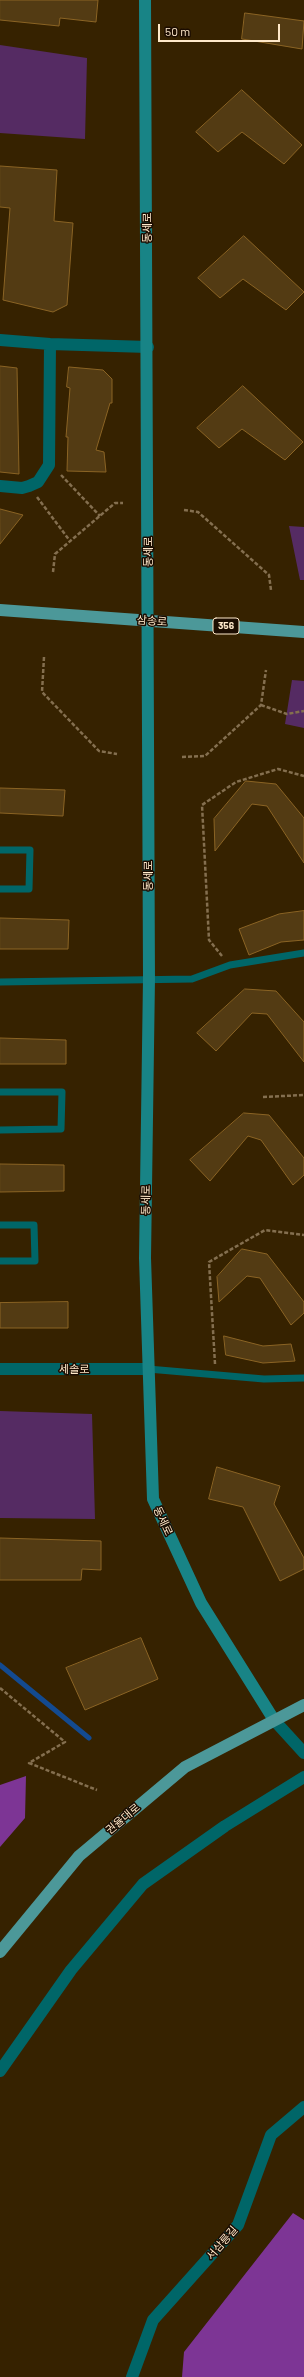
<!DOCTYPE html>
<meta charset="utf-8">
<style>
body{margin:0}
#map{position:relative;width:304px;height:2377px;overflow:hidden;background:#362200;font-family:Barlow,sans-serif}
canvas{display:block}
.scale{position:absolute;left:158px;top:24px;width:122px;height:18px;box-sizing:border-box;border:2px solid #ffe9ca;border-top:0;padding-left:5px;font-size:12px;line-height:14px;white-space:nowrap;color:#ffe9ca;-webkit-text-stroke:3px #1b0c00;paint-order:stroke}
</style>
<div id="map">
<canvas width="304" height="2377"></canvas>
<div class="scale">50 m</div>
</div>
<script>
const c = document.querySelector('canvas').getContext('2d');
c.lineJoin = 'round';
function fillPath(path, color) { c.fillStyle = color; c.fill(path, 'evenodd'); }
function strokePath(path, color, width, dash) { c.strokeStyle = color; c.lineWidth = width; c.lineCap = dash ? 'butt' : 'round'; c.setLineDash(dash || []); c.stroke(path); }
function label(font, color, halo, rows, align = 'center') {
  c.font = font + ' Barlow,"Noto Sans KR",sans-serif'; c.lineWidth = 3; c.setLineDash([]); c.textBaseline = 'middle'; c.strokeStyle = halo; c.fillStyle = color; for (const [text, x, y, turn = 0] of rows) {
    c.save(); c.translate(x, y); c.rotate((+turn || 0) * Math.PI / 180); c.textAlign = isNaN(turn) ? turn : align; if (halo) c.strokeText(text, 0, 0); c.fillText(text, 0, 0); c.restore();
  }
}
fillPath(new Path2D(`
 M0,45L87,58L85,139L0,133Z
 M289,526L304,527V580H300Z
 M292,680L304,681V728L285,724Z
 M0,1411L92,1414L95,1519L0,1518Z`), '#552b63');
fillPath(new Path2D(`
 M26,1776L25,1818L0,1847V1785Z
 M293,2213L304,2220V2377H182L184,2352Z`), '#7d3595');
strokePath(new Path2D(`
 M0,1665L89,1738`), '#134a90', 5);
const building = new Path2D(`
 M0,0H98L96,22L60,18L59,26L0,20Z
 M245,13L304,21L302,49L242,39Z
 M242,90L302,145L284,164L242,132L218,152L196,132Z
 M0,166L57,170L54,221L73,223L67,305L53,312L3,300L10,208L0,207Z
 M244,236L304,292L286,310L243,279L220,298L198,278Z
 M0,366L17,368L19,474L0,472Z
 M69,367L103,370L112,379V403H110L96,450L104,452L106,472L67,471L68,437H66L70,388L67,387Z
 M243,386L303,442L285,460L242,429L219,448L197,428Z
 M0,509L23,515L0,544Z
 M246,781L276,784L304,818V863L267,806L252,804L215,851L214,819Z
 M0,788L65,790L63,816L0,813Z
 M304,911V940L281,942L249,955L239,929L279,914Z
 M0,918L69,920L68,949H0Z
 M245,989L276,991L304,1022V1062L267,1014L252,1013L216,1051L197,1033Z
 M0,1038L66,1040V1064H0Z
 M244,1113L269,1115L304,1158V1175L293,1185L261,1140L248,1136L210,1181L190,1160Z
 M0,1164L64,1165V1191L0,1192Z
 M242,1249L267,1254L304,1302V1313L291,1325L260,1278L247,1276L219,1302L217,1277Z
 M68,1302V1328H0V1303Z
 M224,1336L263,1346L291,1344L295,1361L263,1363L226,1355Z
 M217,1467L280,1486L274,1504L304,1558V1569L280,1581L243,1507L209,1499Z
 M0,1538L101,1541V1570L82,1569L81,1580H0Z
 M141,1638L158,1679L85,1710L66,1668Z`);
fillPath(building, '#533b13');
strokePath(building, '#8b6424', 1);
strokePath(new Path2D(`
 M61,475L100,516
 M37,497L70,541
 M184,510L198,512L269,575L271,590
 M53,572L55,554L115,503H123
 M44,657L42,692L99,751L117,754
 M261,705L287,714L304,711
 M182,757L205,756L261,705L266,670
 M222,956L209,940L202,805L236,782L278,769L304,776
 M263,1097L304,1095
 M215,1364L209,1262L265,1230L304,1235
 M0,1688L65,1742L29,1763L97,1790`), '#846f4f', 2.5, [4, 2]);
strokePath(new Path2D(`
 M0,850H30L29,889H0
 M0,982L192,979L230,965L304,953
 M0,1092H62L61,1129L0,1130
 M0,1225H34L35,1261H0
 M148,1369L264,1379L304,1378`), '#006668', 7);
strokePath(new Path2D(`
 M0,340L50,344L148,347
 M0,486L22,488L29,486L38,482L49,465L50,344
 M274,1720L304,1753
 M0,2071L71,1970L143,1884L225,1826L304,1777
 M132,2377L153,2320L238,2225L271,2135L304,2107`), '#006668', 12);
strokePath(new Path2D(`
 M0,1369H148`), '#006668', 12);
strokePath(new Path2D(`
 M145,0L149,978L145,1258L153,1499L201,1603L274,1720`), '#188486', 12);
strokePath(new Path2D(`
 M0,610L304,632
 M0,1952L79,1856L185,1767L304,1705`), '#4c9899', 12);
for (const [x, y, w] of [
 [226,626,26]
]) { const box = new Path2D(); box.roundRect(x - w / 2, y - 8, w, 16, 3); c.fillStyle = '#1b0c00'; c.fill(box); strokePath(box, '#ffe9ca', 1); }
label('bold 10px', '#ffe9ca', null, [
 ["356",226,626]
]);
label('11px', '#ffe9ca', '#1b0c00', [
 ["동세로",147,228,-90],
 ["동세로",148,552,-90],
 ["삼송로",152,621,4],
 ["동세로",148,876,-90],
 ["동세로",146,1200,-89],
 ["세솔로",74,1369],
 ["동세로",163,1521,65],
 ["권율대로",123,1819,-40],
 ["서삼릉길",222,2243,-49]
]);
</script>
